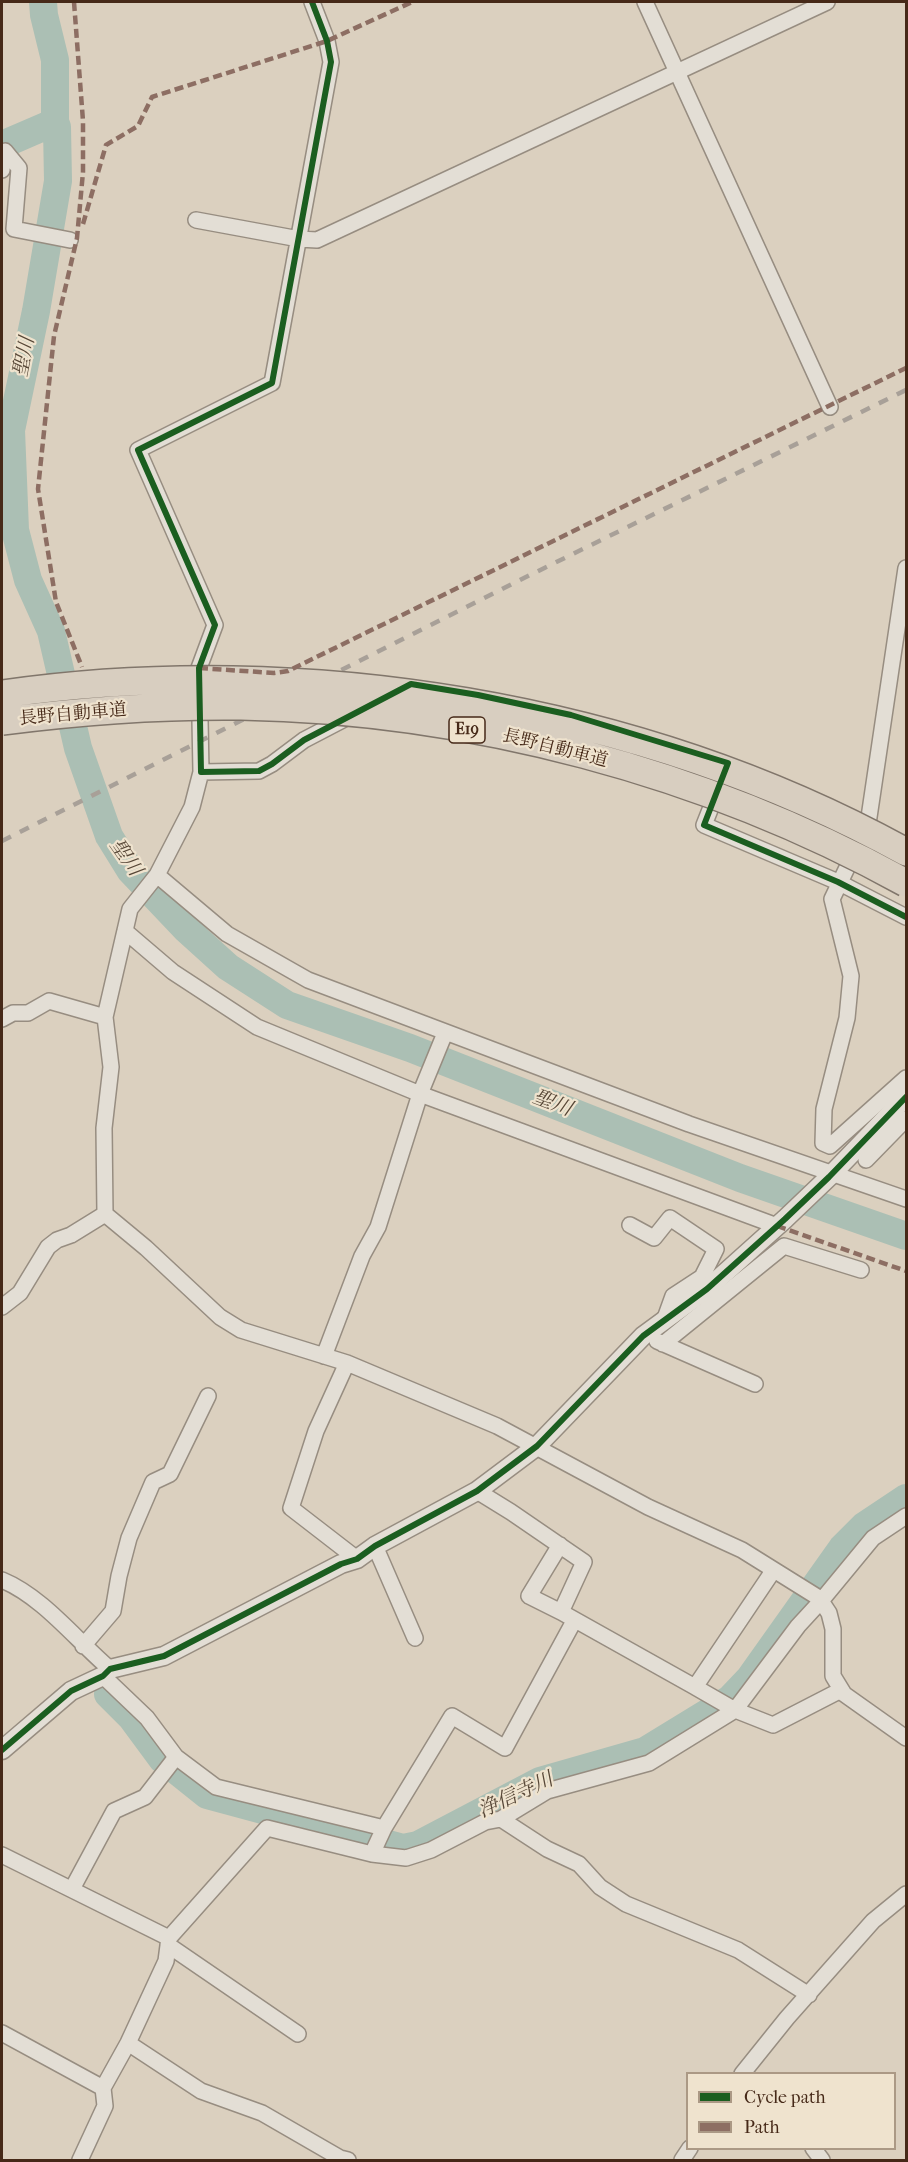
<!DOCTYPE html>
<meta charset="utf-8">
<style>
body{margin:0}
#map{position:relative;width:908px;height:2162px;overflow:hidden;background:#dbd0bf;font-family:"IM FELL French Canon",serif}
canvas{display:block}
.frame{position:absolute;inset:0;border:3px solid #462918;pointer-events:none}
.legend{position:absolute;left:686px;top:2072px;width:210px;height:78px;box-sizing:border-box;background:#efe3ce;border:2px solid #ab9985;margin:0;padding:8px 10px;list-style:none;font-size:18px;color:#462918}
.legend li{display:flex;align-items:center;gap:12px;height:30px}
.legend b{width:30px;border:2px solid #ab9985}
</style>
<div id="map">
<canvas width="908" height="2162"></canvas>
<div class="frame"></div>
<ul class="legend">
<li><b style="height:8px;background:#1b5e20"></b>Cycle path</li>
<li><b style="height:8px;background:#8d6e63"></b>Path</li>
</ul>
</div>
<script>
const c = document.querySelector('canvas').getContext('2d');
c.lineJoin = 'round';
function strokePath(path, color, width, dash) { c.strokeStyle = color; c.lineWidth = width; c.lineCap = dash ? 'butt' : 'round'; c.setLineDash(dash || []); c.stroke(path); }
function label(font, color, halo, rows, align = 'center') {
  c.font = font + ' "IM FELL French Canon","Noto Serif JP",serif'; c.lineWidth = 4.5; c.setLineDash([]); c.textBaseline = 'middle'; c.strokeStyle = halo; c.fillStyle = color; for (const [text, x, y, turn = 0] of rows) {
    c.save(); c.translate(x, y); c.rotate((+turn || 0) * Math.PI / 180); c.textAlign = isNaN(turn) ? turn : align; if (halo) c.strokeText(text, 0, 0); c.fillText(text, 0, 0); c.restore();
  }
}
strokePath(new Path2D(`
 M43,2L44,15L55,60V122L57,127L58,181L36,311L11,430L15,530L28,580L51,631L78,748L109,836L130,870L186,929L228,967L287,1005L410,1048L740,1178L906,1236
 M2,145L55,122
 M108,1694L131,1717L162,1759L207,1795L403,1848L418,1845L540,1781L645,1751L730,1699L749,1679L842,1548L864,1526L906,1498`), '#abbfb4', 28);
const minor = new Path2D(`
 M312,2L327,41L331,62L272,383L138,450L215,625L199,668L201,772L259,771L272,764L304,740L350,716
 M645,2L830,407
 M2,152L5,151L19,168L14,229L70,240
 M2,170L3,152
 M196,220L299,239L317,240L827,2
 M906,568L868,824L832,899L851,976L847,1018L824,1109L823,1143L830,1146L906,1078
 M717,792L704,825L838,882L906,917
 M157,875L227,934L308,980L689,1124L906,1199
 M125,931L173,972L257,1027L420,1094L777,1226
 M2,1019L13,1013H28L49,1001L105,1017
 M866,1160L906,1119
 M105,1214L146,1248L220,1317L241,1330L347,1363L497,1426L648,1507L742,1550L819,1598L829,1613L833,1629V1676L844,1694L906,1738
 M105,1214L104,1128L111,1067L105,1017L130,909L157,875L192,807L201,772
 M630,1225L654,1238L670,1218L716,1249L702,1277L673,1296L664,1321
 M2,1307L20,1293L48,1247L57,1240L71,1235L105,1214
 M657,1341L755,1384
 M663,1344L784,1246L861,1270
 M324,1356L362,1256L378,1227L420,1094L445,1033
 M347,1363L316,1431L291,1508L357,1559
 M477,1491L511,1512L584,1562L561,1612L695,1687L773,1571
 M560,1545L529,1596L561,1612
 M375,1546L415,1638
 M2,1580C43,1597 76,1640 110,1669
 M83,1646L113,1611L119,1576L129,1538L153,1482L170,1474L208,1396
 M103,1676L147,1718L176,1757L216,1787L384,1828
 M841,1690L773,1725L735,1710L798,1626L821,1601L873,1538L906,1516
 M501,1819L547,1791L649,1763L735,1710L695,1687
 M372,1854L384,1828L452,1716L505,1748L574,1621
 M2,1855L169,1938
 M72,1889L114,1811L145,1797L176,1757
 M168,1945L298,2034
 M2,2033L103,2088
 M128,2043L201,2091L262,2113L340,2158L348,2160
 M742,2074L787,2018L873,1921L906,1894
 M813,2148L822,2160
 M80,2160L105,2106L103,2088L128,2043L166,1961L169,1938L267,1828L372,1854L406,1858L431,1850L485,1822L501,1819L547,1849L579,1864L600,1887L626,1904L738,1950L809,1995
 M682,2160L690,2148`);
const tertiary = new Path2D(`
 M2,1750L71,1691L103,1676L110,1669L164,1656L341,1564L357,1559L375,1546L477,1491L537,1446L643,1336L707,1289L785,1219L829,1177L906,1097`);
strokePath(minor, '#978d81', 18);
strokePath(tertiary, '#978d81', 21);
strokePath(minor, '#e3ded5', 15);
strokePath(tertiary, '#e3ded5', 18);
strokePath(new Path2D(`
 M2,841L520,580L906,390`), '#a8a098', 4.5, [10, 10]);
const motorwayBridge = new Path2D(`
 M2,694C303,651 639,705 906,852
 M2,721C80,711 161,705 241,706C471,710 705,772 906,883`);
strokePath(motorwayBridge, '#81766b', 30, []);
strokePath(motorwayBridge, '#d8cec0', 27);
strokePath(new Path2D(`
 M74,2L83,121V172L77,238L54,336L38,489L56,602L82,667
 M83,224L106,145L138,126L152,97L327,41L412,2
 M199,668L274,673L288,671L906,368
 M777,1226L906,1271`), '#8d6e63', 4.5, [9, 4.5]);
strokePath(new Path2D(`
 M312,2L327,41L331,62L272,383L138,450L215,625L199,668L201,772L259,771L272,764L304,740L411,684L478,695L571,715L728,763L704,825L838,882L906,917
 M2,1750L71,1691L103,1676L110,1669L164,1656L341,1564L357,1559L375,1546L477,1491L537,1446L643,1336L707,1289L785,1219L829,1177L906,1097`), '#1b5e20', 6);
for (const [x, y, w] of [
 [467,730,36]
]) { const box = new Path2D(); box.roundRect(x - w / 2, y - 13, w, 26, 4.5); c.fillStyle = '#efe3ce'; c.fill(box); strokePath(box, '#462918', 1.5); }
label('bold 16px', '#462918', null, [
 ["E19",467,730]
]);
label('18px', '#462918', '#efe3ce', [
 ["長野自動車道",73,715,-5],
 ["長野自動車道",555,749,14]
]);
label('italic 20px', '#564636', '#efe3ce', [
 ["聖川",25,357,-79],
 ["聖川",125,858,55],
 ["聖川",552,1104,21],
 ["浄信寺川",516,1796,-25]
]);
</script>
